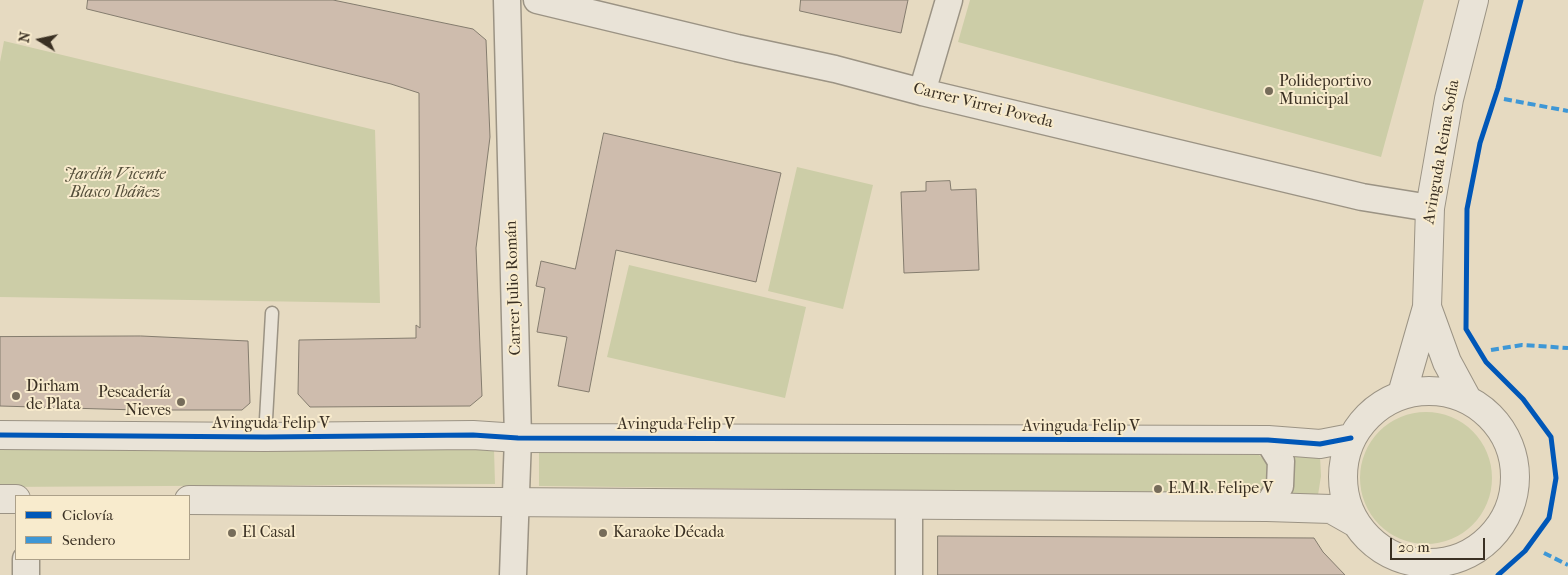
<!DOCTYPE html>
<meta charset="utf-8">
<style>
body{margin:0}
#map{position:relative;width:1568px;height:575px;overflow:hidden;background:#e6dac1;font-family:"IM FELL French Canon",serif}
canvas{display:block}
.legend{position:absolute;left:15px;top:495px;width:175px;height:65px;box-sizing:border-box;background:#f8ebcd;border:1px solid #aca089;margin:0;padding:6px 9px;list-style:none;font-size:15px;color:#3a3023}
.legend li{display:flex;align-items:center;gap:10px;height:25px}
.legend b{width:25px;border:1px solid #aca089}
.north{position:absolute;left:15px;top:15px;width:50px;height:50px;-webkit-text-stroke:4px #f8ebcd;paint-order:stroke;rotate:280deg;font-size:14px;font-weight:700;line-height:20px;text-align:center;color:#3a3023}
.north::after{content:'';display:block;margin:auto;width:18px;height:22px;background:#3a3023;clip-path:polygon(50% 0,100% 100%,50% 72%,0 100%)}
.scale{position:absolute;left:1390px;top:538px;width:95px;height:22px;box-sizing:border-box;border:2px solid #3a3023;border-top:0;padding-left:6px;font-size:15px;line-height:18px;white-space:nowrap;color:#3a3023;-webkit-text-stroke:4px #f8ebcd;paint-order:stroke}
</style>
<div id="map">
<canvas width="1568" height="575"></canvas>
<ul class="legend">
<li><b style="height:6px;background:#0057b8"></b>Ciclovía</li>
<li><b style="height:6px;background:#3e97d6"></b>Sendero</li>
</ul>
<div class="north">N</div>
<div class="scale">20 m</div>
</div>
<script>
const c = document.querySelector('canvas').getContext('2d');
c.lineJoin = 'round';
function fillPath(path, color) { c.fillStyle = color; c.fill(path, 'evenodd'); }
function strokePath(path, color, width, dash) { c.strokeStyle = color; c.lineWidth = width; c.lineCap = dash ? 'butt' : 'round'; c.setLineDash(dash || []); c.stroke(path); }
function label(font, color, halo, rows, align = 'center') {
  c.font = font + ' "IM FELL French Canon",serif'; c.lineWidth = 4; c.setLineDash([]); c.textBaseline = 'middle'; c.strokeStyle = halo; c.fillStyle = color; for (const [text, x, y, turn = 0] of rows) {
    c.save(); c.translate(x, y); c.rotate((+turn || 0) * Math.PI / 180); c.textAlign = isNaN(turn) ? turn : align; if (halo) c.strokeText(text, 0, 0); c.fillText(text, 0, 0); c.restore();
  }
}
fillPath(new Path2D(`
 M970,0H1424L1381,157L958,42Z
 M4,41L375,130L380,303L0,297V62Z
 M797,167L873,185L843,309L768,291Z
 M629,265L806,307L785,398L607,357Z
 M1360 478a66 66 0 1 1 132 0a66 66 0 1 1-132 0Z
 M494,449L495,484L0,487V450Z
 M539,450L1259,455L1269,464L1271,473L1266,488L1256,496L964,491L539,486Z
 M1289,455L1320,456L1321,476L1318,495L1288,493Z`), '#cccda7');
const building = new Path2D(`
 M88,0H333L473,29L486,40L490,137L476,248L482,396L470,406L310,407L298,394L299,340L416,338V325L420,328L419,93L391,84L87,9Z
 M801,0H908L901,33L800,11Z
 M604,133L781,173L756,282L616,250L589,392L558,386L567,337L537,332L545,288L536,286L541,261L575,269Z
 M950,181L951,190L976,189L979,270L904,273L901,192L926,191V182Z
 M141,336L248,341L250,403L242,410H137L0,406V337Z
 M938,536L1314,538L1323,552L1345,575H938Z`);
fillPath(building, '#cebcad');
strokePath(building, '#847c6e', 1);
const service = new Path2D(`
 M265,437L272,313`);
const minor = new Path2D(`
 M507,0L518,438L513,575
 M537,0L737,48L835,69L922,92L1362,197L1430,208
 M922,92L949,0
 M909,505V575
 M1267,507L1280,486L1281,461L1268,440
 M26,559V575`);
const tertiary = new Path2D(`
 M1427,307L1447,362L1467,399
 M1343 477a86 86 0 1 1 172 0a86 86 0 1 1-172 0Z
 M1402,394L1427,307L1430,208L1449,99L1474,0
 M0,435L265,437L473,435L518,438L1268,440L1320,444L1351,438
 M0,499H16
 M189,500L1267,507L1331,509L1354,522`);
strokePath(service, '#9b9384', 15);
strokePath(minor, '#9b9384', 29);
strokePath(tertiary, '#9b9384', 30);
strokePath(service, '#e9e3d7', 12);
strokePath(minor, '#e9e3d7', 26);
strokePath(tertiary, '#e9e3d7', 28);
strokePath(new Path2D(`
 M1504,99L1568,111
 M1491,350L1522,345L1568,348
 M1544,553L1568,565`), '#3e97d6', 4, [8, 4]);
strokePath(new Path2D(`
 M0,435L265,437L473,435L518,438L1268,440L1320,444L1351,438
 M1498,575L1525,551L1549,518L1556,478L1551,437L1523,399L1486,362L1466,329L1467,209L1480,143L1498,88L1521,0`), '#0057b8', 5);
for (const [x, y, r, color] of [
 [1269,91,5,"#766c5a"],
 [16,396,5,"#766c5a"],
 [181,402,5,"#766c5a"],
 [1158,489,5,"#766c5a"],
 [232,533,5,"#766c5a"],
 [603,533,5,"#766c5a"]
]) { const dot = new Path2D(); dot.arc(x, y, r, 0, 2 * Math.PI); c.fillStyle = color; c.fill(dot); strokePath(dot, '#f8ebcd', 2); }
label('16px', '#3a3023', '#f8ebcd', [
 ["Polideportivo",1279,82],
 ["Municipal",1279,100],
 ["Dirham",26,387],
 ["de Plata",26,405],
 ["Pescadería",171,393,"right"],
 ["Nieves",171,411,"right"],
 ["E.M.R. Felipe V",1168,489],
 ["El Casal",242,533],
 ["Karaoke Década",613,533]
], 'left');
label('16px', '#3a3023', '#f8ebcd', [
 ["Carrer Virrei Poveda",983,106,14],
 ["Avinguda Reina Sofia",1442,152,-80],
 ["Carrer Julio Román",514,288,-92],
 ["Avinguda Felip V",271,424],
 ["Avinguda Felip V",676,425],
 ["Avinguda Felip V",1081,427]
]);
label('italic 16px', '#534d39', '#f8ebcd', [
 ["Jardín Vicente",115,175],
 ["Blasco Ibáñez",115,193]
]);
</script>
